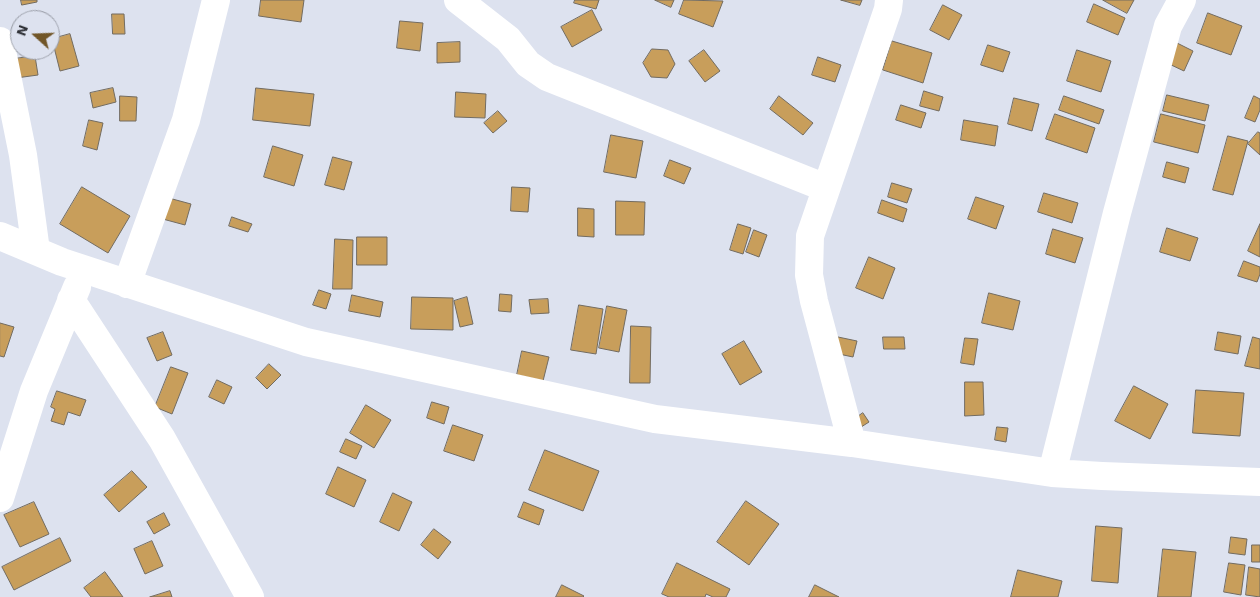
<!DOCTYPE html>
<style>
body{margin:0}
#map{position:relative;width:1260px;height:597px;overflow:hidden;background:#dde2ef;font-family:"Work Sans",sans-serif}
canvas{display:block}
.north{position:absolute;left:10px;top:10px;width:50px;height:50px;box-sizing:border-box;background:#dde2ef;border:1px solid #989ca6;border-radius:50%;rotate:290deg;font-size:14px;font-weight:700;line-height:20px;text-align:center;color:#303238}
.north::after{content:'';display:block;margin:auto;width:18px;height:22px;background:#715628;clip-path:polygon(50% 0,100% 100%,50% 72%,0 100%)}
</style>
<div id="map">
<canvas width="1260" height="597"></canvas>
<div class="north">N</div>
</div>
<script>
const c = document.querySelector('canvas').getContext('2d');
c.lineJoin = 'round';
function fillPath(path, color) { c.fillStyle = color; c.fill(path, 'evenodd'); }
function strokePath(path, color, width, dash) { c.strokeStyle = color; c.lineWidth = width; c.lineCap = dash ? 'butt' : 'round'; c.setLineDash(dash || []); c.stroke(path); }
const building = new Path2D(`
 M21,0H37V2L22,5Z
 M261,0H304L301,22L259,16Z
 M575,0H599L596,9L574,3Z
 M655,0H674L671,7Z
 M684,0L723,1L713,27L679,14Z
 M841,0H862L860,5Z
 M1103,0H1134L1127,13Z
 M1094,4L1125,18L1118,35L1087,22Z
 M943,5L962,15L949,40L930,30Z
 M592,10L602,30L572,47L561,27Z
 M1208,13L1242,26L1231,55L1197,43Z
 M112,14H124L125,34H113Z
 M400,21L423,23L420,51L397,48Z
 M70,34L79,66L60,71L52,39Z
 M892,41L932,53L923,83L883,70Z
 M460,42V62L437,63V43Z
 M1177,43L1193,51L1184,71L1167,63Z
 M988,45L1010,52L1003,72L981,65Z
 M652,49L668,50L675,64L667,78L651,77L643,63Z
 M704,50L720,71L705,82L689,61Z
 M1077,50L1111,61L1101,92L1067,81Z
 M35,56L38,75L16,78L14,59Z
 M818,57L841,65L835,82L812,75Z
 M113,88L116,102L93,108L90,93Z
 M256,88L314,94L310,126L253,120Z
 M924,91L943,97L939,111L920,106Z
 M456,92L486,94L485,118L455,117Z
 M1167,95L1209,105L1205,121L1163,111Z
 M120,96L137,97L136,121H120Z
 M779,96L813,123L803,135L770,109Z
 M1064,96L1104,110L1099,124L1059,110Z
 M1254,96L1260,99V110L1255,122L1245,118Z
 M1014,98L1039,104L1032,131L1008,124Z
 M901,105L926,113L921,128L896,120Z
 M498,111L507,121L493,133L484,123Z
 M1055,114L1095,128L1087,153L1046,139Z
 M1161,114L1205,125L1198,153L1154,142Z
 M89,120L103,123L97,150L83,146Z
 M964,120L998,126L995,146L961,140Z
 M1258,132L1260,133V155L1248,144Z
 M611,135L643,141L636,178L604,172Z
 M1228,136L1248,141L1233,195L1213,190Z
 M273,146L303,155L294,186L264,177Z
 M333,157L352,162L344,190L325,185Z
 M670,160L691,168L684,184L664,176Z
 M1167,162L1189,168L1185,183L1163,177Z
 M892,183L912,189L907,203L888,197Z
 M82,187L130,216L108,253L60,224Z
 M512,187L530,188L528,212L511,211Z
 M1044,193L1078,203L1072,223L1038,212Z
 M165,197L191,204L185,225L159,218Z
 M976,197L1004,206L996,229L968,219Z
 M882,200L907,209L903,222L878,213Z
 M616,201L645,202L644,235H616Z
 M578,208L594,209V237L578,236Z
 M232,217L252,224L248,232L229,226Z
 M738,224L751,228L743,254L730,250Z
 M1260,224V257L1248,251Z
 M1167,228L1198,238L1190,261L1160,252Z
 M1053,229L1083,238L1075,263L1046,254Z
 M754,230L767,235L759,257L746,252Z
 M357,237H387V265H357Z
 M335,239L353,240L352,289H333Z
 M869,257L895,268L883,299L856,288Z
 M1244,261L1260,267V274L1257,282L1238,276Z
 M319,290L331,294L326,309L313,305Z
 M989,293L1020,301L1013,330L982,323Z
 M500,294L512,295L511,312L499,311Z
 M352,295L383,302L380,317L349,311Z
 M412,297L453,298V330L411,329Z
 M467,297L473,324L460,327L454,301Z
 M548,299L549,313L531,314L529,300Z
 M579,305L603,309L596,354L571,350Z
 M607,306L627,310L619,352L599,348Z
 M0,323L14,327L4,357L0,356Z
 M631,326L651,327L650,383H630Z
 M163,332L172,355L157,361L147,338Z
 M1218,332L1241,336L1238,354L1215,350Z
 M838,337L857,341L853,357L834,353Z
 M883,337H904L905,349H884Z
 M1253,337L1260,339V369L1245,366Z
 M965,338L978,339L974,365L961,363Z
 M744,341L762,372L740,385L722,354Z
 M522,351L549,357L543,381L517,375Z
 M269,364L281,375L267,389L256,378Z
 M171,367L188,373L172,414L155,407Z
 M217,380L232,387L224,404L209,397Z
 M965,382H983L984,415L965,416Z
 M1134,386L1168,404L1150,439L1115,421Z
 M1196,390L1244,393L1240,436L1193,433Z
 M57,391L86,400L80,416L68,412L64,425L51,421L55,409L51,407Z
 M432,402L449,407L444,424L427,418Z
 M366,405L391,420L374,448L350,433Z
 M863,413L869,422L858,429L852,421Z
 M453,425L483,435L474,461L444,451Z
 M997,427L1008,428L1006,442L995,440Z
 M346,439L362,446L356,459L340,452Z
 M545,450L599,471L583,511L529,490Z
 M338,467L366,480L354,507L326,494Z
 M132,471L147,487L119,512L104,495Z
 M393,493L412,502L399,531L380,522Z
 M746,501L779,524L749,565L717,542Z
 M34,502L49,534L20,547L4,515Z
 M524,502L544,510L539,525L518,517Z
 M164,513L170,525L154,534L147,522Z
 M1096,526L1122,528L1118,583L1092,581Z
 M434,529L451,542L438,559L421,545Z
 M1231,537L1247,539L1245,555L1229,553Z
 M60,538L71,561L14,590L2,567Z
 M152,541L163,566L145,574L134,549Z
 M1252,545H1260V562H1252Z
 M1163,549L1196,552L1191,597H1158Z
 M677,563L730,589L726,597H713L706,594L705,597H669L662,594Z
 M1229,563L1245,565L1241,595L1224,592Z
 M1249,567L1260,569V597L1246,595Z
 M1018,570L1062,581L1058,597H1011Z
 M105,572L123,597H91L84,588Z
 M562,585L584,596L583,597H556Z
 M815,585L839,597H809Z
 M170,591L172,597H150Z`);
fillPath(building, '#c89e5b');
strokePath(building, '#726b60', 1);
strokePath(new Path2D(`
 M458,0L508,39L528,64L547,77L826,188
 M0,41L23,155L36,251
 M0,236L62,262L306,342L655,419L852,443L1052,473L1102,476L1260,482
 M127,284L186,120L216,0
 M71,300L162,439L250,597
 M852,443L814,301L809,275L810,236L888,9L889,0
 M1052,473L1117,213L1168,26L1182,0
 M0,498L34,391L77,287`), '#fff', 28);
</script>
